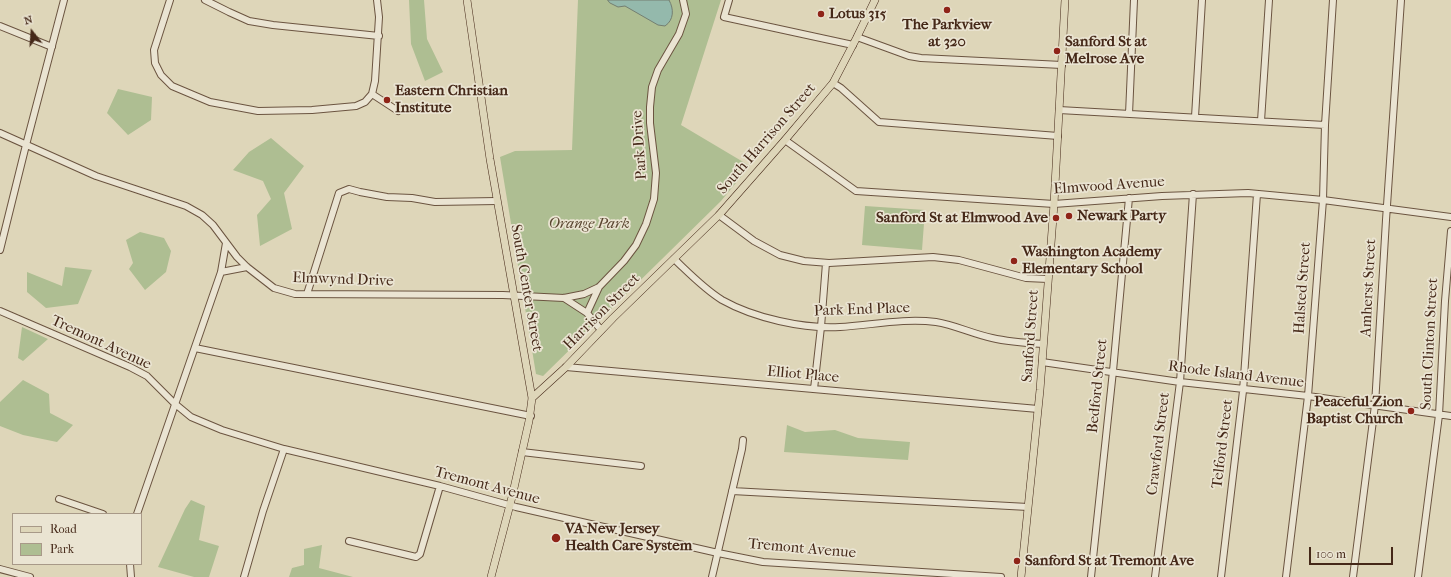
<!DOCTYPE html>
<style>
body{margin:0}
#map{position:relative;width:1451px;height:577px;overflow:hidden;background:#ded6b9;font-family:"IM FELL French Canon",serif}
canvas{display:block}
.legend{position:absolute;left:12px;top:513px;width:130px;height:52px;box-sizing:border-box;background:#eae4d2;border:1px solid #a89988;margin:0;padding:5px 7px;list-style:none;font-size:12px;color:#452818}
.legend li{display:flex;align-items:center;gap:8px;height:20px}
.legend b{width:20px;border:1px solid #a89988}
.north{position:absolute;left:12px;top:12px;width:40px;height:40px;-webkit-text-stroke:3px #eae4d2;paint-order:stroke;rotate:343deg;font-size:11px;font-weight:700;line-height:16px;text-align:center;color:#452818}
.north::after{content:'';display:block;margin:auto;width:14px;height:18px;background:#452818;clip-path:polygon(50% 0,100% 100%,50% 72%,0 100%)}
.scale{position:absolute;left:1309px;top:547px;width:84px;height:18px;box-sizing:border-box;border:2px solid #452818;border-top:0;padding-left:5px;font-size:12px;line-height:14px;white-space:nowrap;color:#452818;-webkit-text-stroke:3px #eae4d2;paint-order:stroke}
</style>
<div id="map">
<canvas width="1451" height="577"></canvas>
<ul class="legend">
<li><b style="height:5px;background:#ded6b9"></b>Road</li>
<li><b style="height:11px;background:#aebe92"></b>Park</li>
</ul>
<div class="north">N</div>
<div class="scale">100 m</div>
</div>
<script>
const c = document.querySelector('canvas').getContext('2d');
c.lineJoin = 'round';
function fillPath(path, color) { c.fillStyle = color; c.fill(path, 'evenodd'); }
function strokePath(path, color, width, dash) { c.strokeStyle = color; c.lineWidth = width; c.lineCap = dash ? 'butt' : 'round'; c.setLineDash(dash || []); c.stroke(path); }
function label(font, color, halo, rows, align = 'center') {
  c.font = font + ' "IM FELL French Canon",serif'; c.lineWidth = 3.5; c.setLineDash([]); c.textBaseline = 'middle'; c.strokeStyle = halo; c.fillStyle = color; for (const [text, x, y, turn = 0] of rows) {
    c.save(); c.translate(x, y); c.rotate((+turn || 0) * Math.PI / 180); c.textAlign = isNaN(turn) ? turn : align; if (halo) c.strokeText(text, 0, 0); c.fillText(text, 0, 0); c.restore();
  }
}
fillPath(new Path2D(`
 M409,0H424L427,39L443,72L425,81L411,44Z
 M578,0H721L681,125L750,166L721,201L543,376L536,374L500,157L515,151L572,150Z
 M118,89L152,97L151,120L128,135L107,113Z
 M271,138L304,166L284,193L292,229L260,246L257,215L271,199L263,181L233,170L249,152Z
 M865,206L925,210L922,250L862,245Z
 M140,232L164,238L171,251L166,272L145,290L129,269L133,263L126,240Z
 M65,267L92,270L78,304L46,308L27,292V272L62,286Z
 M22,327L48,339L23,361L18,358Z
 M23,380L49,394L50,413L73,425L57,442L23,435L0,426V402Z
 M787,425L805,432L835,430L858,438L910,442L908,460L784,452Z
 M191,500L205,506L199,540L219,546L209,577H194L158,567L185,509Z
 M322,545L319,568L353,577H289L292,568L304,565V549Z`), '#aebe92');
const water = new Path2D(`
 M608,0H669C674,9 674,20 665,26L658,25L625,6L618,7L610,3Z`);
fillPath(water, '#94b9ac');
strokePath(water, '#747f71', 1);
const minor = new Path2D(`
 M170,0L154,50L155,63L161,75L172,86L210,102L258,111L312,110L356,106L365,102L372,94L375,81L379,17L377,0
 M205,0L229,12L249,21L273,25L379,36
 M729,0L724,17L853,45
 M0,26L52,47
 M857,37L909,56L921,58L1062,65
 M833,83L841,88L879,122L1058,136
 M372,94L398,111
 M1059,110L1325,125
 M1129,114L1134,0
 M1195,117L1202,0
 M1261,121L1269,0
 M0,133L96,176L186,206L202,215L213,225L237,257L247,267L274,288L295,294L503,295L564,298L584,294L599,287L624,261L636,245L646,224L654,199L656,173L650,123V107L652,87L658,70L679,34L686,14L683,0
 M785,140L856,191L1054,204L1162,196L1248,193L1323,200L1451,217
 M719,215L754,241L780,255L804,261L829,263L933,257L959,260L1026,278L1048,279
 M0,250L26,145L64,0
 M674,259C689,273 704,289 722,300C754,318 803,329 840,327C872,325 904,318 936,322C955,325 973,334 992,338C1009,342 1026,343 1043,344
 M221,272L247,267
 M307,294L339,193L349,189L360,192L387,197L412,198L435,202L497,201
 M564,298L587,313L601,330
 M0,311L130,367L147,376L174,403L191,417L222,430L284,449L440,486L516,507L718,553L763,562L1001,577
 M587,313L599,287
 M195,348L531,416
 M1042,362L1180,382L1308,396L1451,416
 M566,367L1038,409
 M814,389L821,327L826,263
 M522,452L641,466
 M732,491L1028,507
 M59,499L103,514
 M137,514L221,272L226,243
 M349,541L416,557L420,554L440,486
 M130,564L131,577
 M0,569L30,577
 M244,577L263,511L284,449
 M712,577L742,449L743,440
 M1091,577L1113,371L1129,198
 M1155,577L1180,382L1193,194
 M1221,577L1243,391L1257,194
 M1286,577L1308,396L1323,200L1325,125L1333,0
 M1353,577L1375,405L1386,220L1401,0
 M1418,577L1439,415L1445,301L1451,231`);
const major = new Path2D(`
 M467,0L490,159L532,398L529,421L512,497L491,577
 M532,398L566,367L613,318L719,215L785,140L833,83L857,37L875,0
 M1021,577L1040,390L1054,204L1065,0`);
strokePath(minor, '#6b5440', 8);
strokePath(major, '#452818', 8);
strokePath(minor, '#eae4d2', 6);
strokePath(major, '#ded6b9', 7);
for (const [x, y, r, color] of [
 [947,10,4,"#8f2418"],
 [821,14,4,"#8f2418"],
 [1057,51,4,"#8f2418"],
 [387,100,4,"#8f2418"],
 [1069,216,4,"#8f2418"],
 [1056,218,4,"#8f2418"],
 [1014,261,4,"#8f2418"],
 [1411,411,4,"#8f2418"],
 [556,538,5,"#8f2418"],
 [1017,561,4,"#8f2418"]
]) { const dot = new Path2D(); dot.arc(x, y, r, 0, 2 * Math.PI); c.fillStyle = color; c.fill(dot); strokePath(dot, '#eae4d2', 1.5); }
label('bold 15px', '#452818', '#eae4d2', [
 ["Lotus 315",829,14],
 ["The Parkview",947,25,"center"],
 ["at 320",947,42,"center"],
 ["Sanford St at",1065,42],
 ["Melrose Ave",1065,59],
 ["Eastern Christian",395,91],
 ["Institute",395,108],
 ["Newark Party",1077,216],
 ["Sanford St at Elmwood Ave",1048,218,"right"],
 ["Washington Academy",1022,252],
 ["Elementary School",1022,269],
 ["Peaceful Zion",1403,402,"right"],
 ["Baptist Church",1403,419,"right"],
 ["VA New Jersey",565,529],
 ["Health Care System",565,546],
 ["Sanford St at Tremont Ave",1025,561]
], 'left');
label('15px', '#452818', '#eae4d2', [
 ["South Harrison Street",767,139,-49],
 ["Park Drive",640,145,-94],
 ["Elmwood Avenue",1109,186,-4],
 ["Elmwynd Drive",343,280,2],
 ["South Center Street",526,288,80],
 ["Halsted Street",1303,288,-86],
 ["Amherst Street",1369,288,-87],
 ["Park End Place",862,310,-2],
 ["Harrison Street",602,312,-45],
 ["Sanford Street",1031,336,-86],
 ["Tremont Avenue",101,343,25],
 ["South Clinton Street",1430,344,-87],
 ["Elliot Place",803,375,5],
 ["Rhode Island Avenue",1236,375,7],
 ["Bedford Street",1098,386,-84],
 ["Crawford Street",1159,444,-83],
 ["Telford Street",1223,444,-83],
 ["Tremont Avenue",487,486,15],
 ["Tremont Avenue",802,549,5]
]);
label('italic 15px', '#5a4630', '#eae4d2', [
 ["Orange Park",589,224]
]);
</script>
